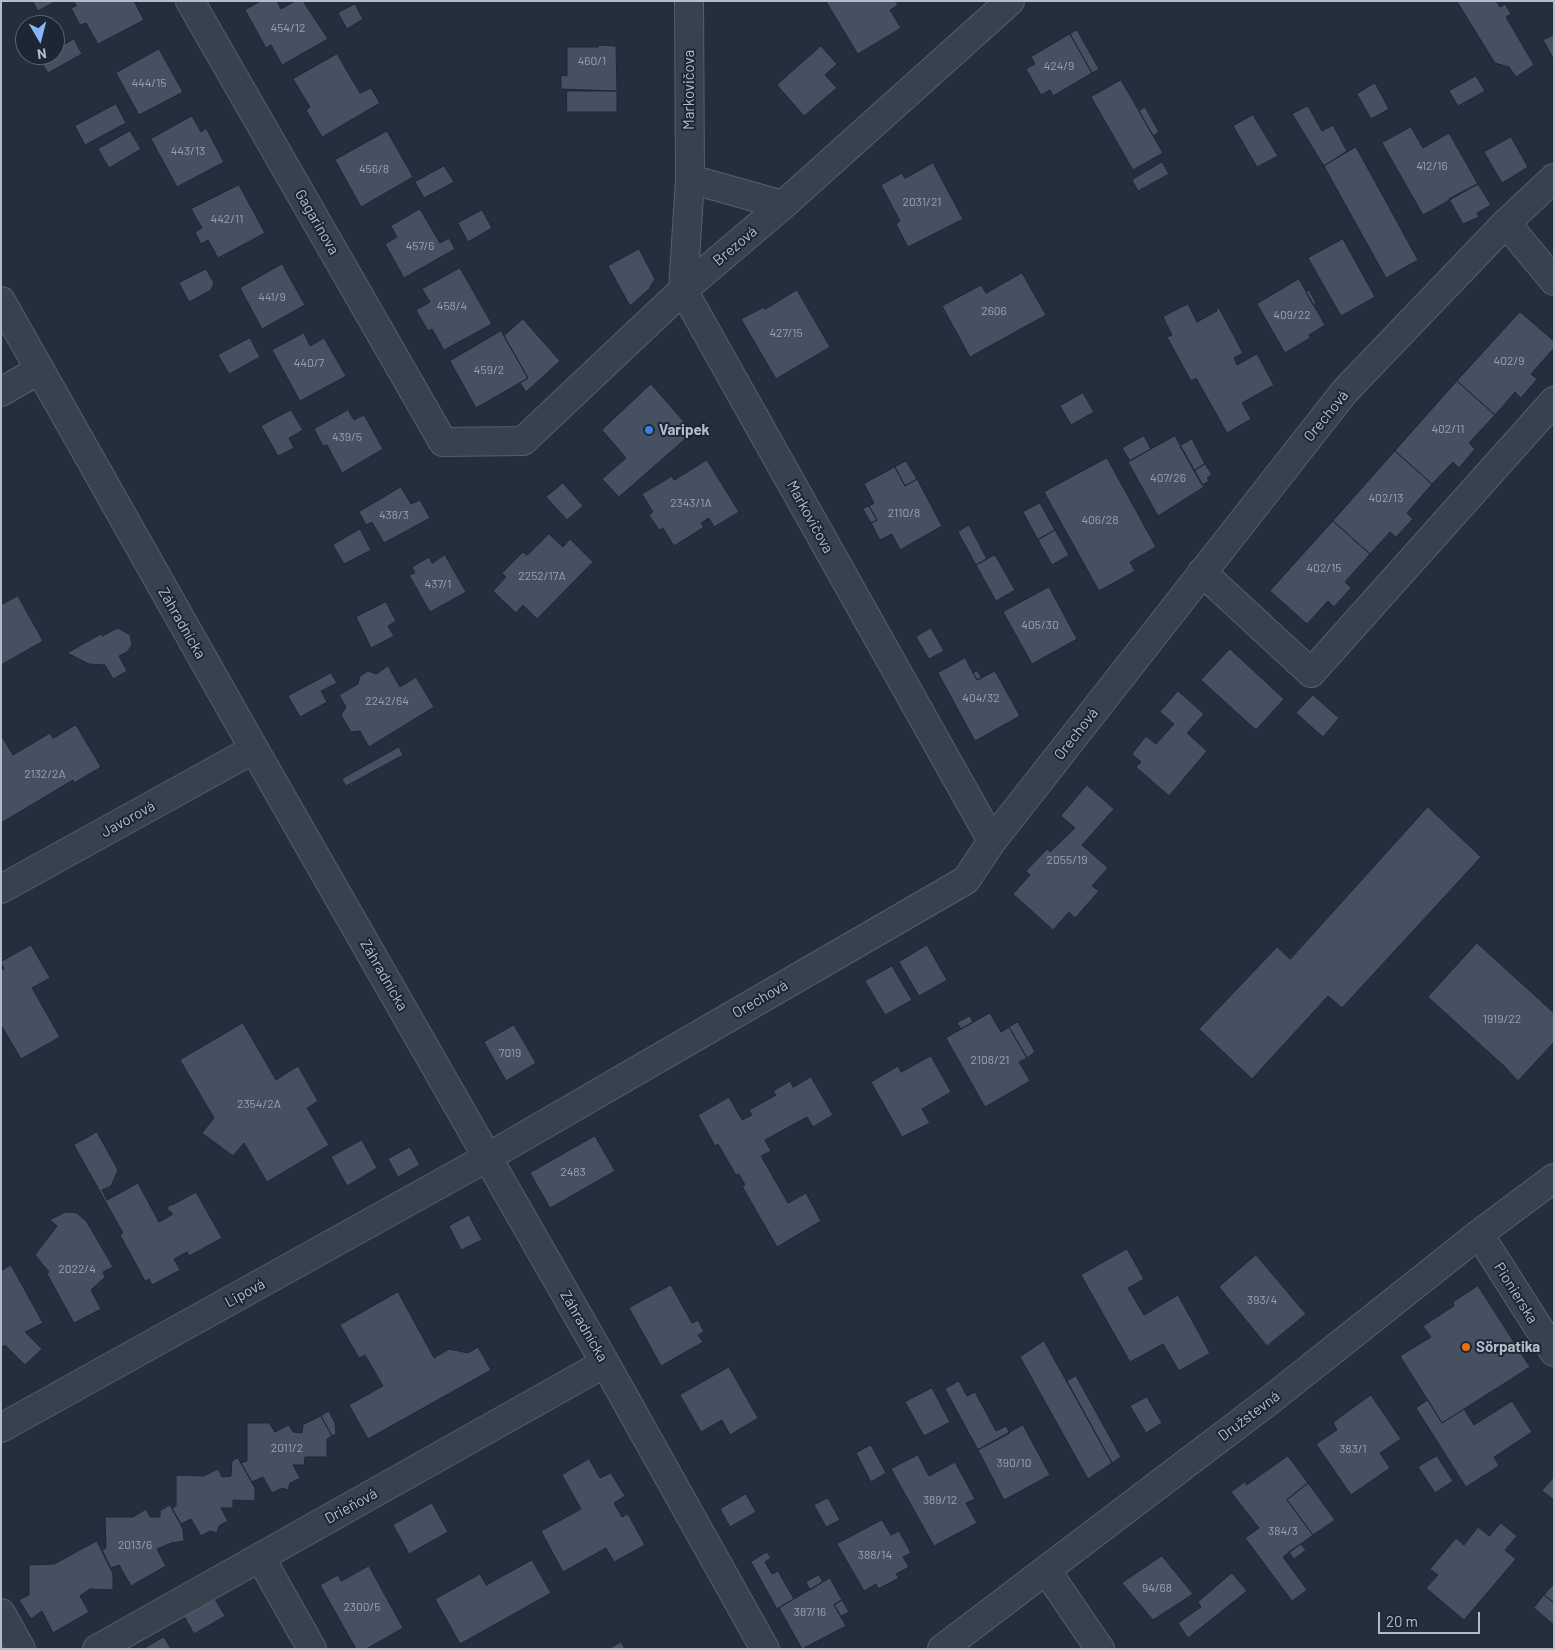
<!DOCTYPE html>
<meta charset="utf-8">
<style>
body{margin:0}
#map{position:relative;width:1555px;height:1650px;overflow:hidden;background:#242f3e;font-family:Barlow,sans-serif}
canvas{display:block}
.frame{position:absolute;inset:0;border:2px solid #b4bcc9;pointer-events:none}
.north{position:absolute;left:15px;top:15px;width:50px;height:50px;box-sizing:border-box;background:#1d2633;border:1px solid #59626f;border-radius:50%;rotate:172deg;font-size:14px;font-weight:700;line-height:20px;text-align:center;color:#b4bcc9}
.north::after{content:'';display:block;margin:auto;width:18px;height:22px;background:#8ab4f8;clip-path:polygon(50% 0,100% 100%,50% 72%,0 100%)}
.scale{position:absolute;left:1378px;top:1612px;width:102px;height:22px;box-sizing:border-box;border:2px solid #b4bcc9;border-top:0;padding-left:6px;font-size:15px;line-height:18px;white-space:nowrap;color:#b4bcc9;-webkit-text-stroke:4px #1d2633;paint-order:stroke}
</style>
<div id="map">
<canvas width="1555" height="1650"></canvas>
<div class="frame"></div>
<div class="north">N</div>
<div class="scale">20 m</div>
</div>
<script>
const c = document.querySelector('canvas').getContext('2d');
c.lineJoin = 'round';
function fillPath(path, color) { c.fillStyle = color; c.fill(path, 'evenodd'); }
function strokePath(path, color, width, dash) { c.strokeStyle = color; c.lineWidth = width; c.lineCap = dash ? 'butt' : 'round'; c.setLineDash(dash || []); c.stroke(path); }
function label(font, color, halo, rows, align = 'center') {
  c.font = font + ' Barlow,sans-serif'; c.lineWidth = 4; c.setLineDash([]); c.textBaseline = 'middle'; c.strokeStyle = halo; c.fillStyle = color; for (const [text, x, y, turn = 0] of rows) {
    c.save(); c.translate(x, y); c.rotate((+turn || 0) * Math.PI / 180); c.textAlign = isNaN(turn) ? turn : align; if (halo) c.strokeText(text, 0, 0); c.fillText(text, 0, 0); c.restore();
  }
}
const building = new Path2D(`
 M33,1H56L38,11Z
 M74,1H134L144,20L98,44L86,23L80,25L71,8L76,6Z
 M261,1H277L281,9L295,1H303L328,39L282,65L271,45L266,48L245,10Z
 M826,1H895L898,5L890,10L901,28L858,54Z
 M1457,1H1496L1500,7L1505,4L1511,14L1506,17L1534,65L1516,77L1509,67L1495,63Z
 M355,4L363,19L347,29L338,13Z
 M1077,30L1099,69L1092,73L1070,34Z
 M1070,34L1092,73L1053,96L1050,90L1041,95L1026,69L1035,64L1031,57Z
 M1554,35V60L1543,40Z
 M74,39L82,54L48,73L39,58L45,55H55V50Z
 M598,45L616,46L617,91L561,89V75L567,76V47H598Z
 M821,46L837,64L825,75L837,88L804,116L777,85Z
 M159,49L183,92L139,115L116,73Z
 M337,54L360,93L371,88L380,103L322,137L306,110L310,107L293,79Z
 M1476,76L1485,91L1458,106L1449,91Z
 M1121,80L1163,153L1133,170L1091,97Z
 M1375,83L1389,109L1371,119L1357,94Z
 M567,91H617V112H567Z
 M116,104L126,123L85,145L75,126Z
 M1308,106L1322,131L1333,125L1347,151L1324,166L1292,114Z
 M1145,107L1159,132L1153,136L1139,111Z
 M1253,115L1278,156L1257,167L1233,126Z
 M192,116L201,132L206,128L224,162L177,187L151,139Z
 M1411,127L1423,148L1449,133L1478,184L1423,215L1382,143Z
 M130,131L141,149L109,168L98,149Z
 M387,131L413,177L361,207L335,160Z
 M1511,137L1528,167L1502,183L1484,152Z
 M1356,147L1418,260L1386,278L1324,166Z
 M1162,162L1169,174L1138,191L1132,180Z
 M933,163L963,219L908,247L896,224L900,221L881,185L902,173L905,178Z
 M444,166L454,182L424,198L415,182Z
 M1478,184L1491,205L1477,213L1479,217L1463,224L1449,199Z
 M239,185L265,233L218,258L208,240L201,244L195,232L202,228L191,209Z
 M420,209L440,243L449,238L455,249L404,278L385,244L397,237L391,226Z
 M482,210L492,228L468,242L458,223Z
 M1343,239L1375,297L1341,316L1308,258Z
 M639,249L655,279L649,289L630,306L608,266Z
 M282,264L305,305L262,329L240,288Z
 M460,268L492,324L444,350L432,329L428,331L416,310L430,302L422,289Z
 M206,269L214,283L211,290L189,302L179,283Z
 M1022,273L1046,315L970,357L942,306L981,285L986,293Z
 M1299,279L1325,325L1309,335L1310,338L1285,353L1257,304Z
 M797,290L830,347L776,379L741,319L764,307L765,309Z
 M1309,290L1316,303L1313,305L1306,292Z
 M1188,304L1197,322L1217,311L1216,309L1219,308L1243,353L1234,358L1237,365L1257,354L1274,385L1242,403L1251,419L1227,433L1196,378L1191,381L1167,337L1172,335L1163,317Z
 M1520,312L1554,341V348L1531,374L1537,379L1521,398L1515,392L1495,415L1457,381Z
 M523,319L560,361L526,392L520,383L528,378L504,336Z
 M501,331L528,378L476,408L450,361Z
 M304,333L310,346L324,338L346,376L300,401L272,350Z
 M250,338L260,357L229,374L218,355Z
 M1457,381L1495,415L1469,443L1475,449L1459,468L1453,462L1432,484L1395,451Z
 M651,384L693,432L619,497L602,479L626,458L602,430Z
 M1083,393L1094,412L1071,425L1060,406Z
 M350,409L349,412L354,420L364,415L383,449L342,473L327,445L323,446L314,429Z
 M291,410L303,430L289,438L294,448L278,456L261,426Z
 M1144,436L1151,449L1130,461L1122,448Z
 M1175,436L1204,487L1158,516L1128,462Z
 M1192,439L1205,464L1194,471L1180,446Z
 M1395,451L1432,484L1407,513L1413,519L1396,537L1390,532L1370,554L1333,521Z
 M1107,458L1156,547L1130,562L1135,571L1099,591L1044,492Z
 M707,460L739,512L714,527L709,518L701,523L704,527L674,546L663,528L659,530L649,515L653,512L642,494L672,476L674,480Z
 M906,461L917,479L905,486L895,467Z
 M1205,464L1212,475L1207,478L1209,481L1202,485L1194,471Z
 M895,467L905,486L917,479L942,526L900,550L892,534L880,540L871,523L877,520L869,506L874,503L864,484Z
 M563,483L583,506L567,520L546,497Z
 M401,487L411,504L420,500L430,518L384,543L372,522L366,525L359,512Z
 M1040,503L1055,530L1038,540L1023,512Z
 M869,506L877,520L871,523L863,509Z
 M1333,521L1370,554L1345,582L1351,588L1334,607L1328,601L1307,624L1270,591Z
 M969,525L987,559L976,565L958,532Z
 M360,529L371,550L344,564L333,545Z
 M1055,530L1069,555L1052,565L1038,540Z
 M549,534L563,547L570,539L593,562L537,619L523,605L516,613L493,591L506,577L502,573L523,552L527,555Z
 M445,555L466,592L430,612L409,575L415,573L412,567L429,557L432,563Z
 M995,555L1015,590L996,601L976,565Z
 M1049,587L1077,639L1032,664L1003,612Z
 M18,596L43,641L1,665V605Z
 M386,602L396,621L388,626L394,636L371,648L356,617Z
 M118,628L130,635L132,645L127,652L119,656L127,671L113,679L105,665L89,664L67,653L101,634L102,636Z
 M931,628L944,651L929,659L916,637Z
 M1230,649L1284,699L1256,730L1201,680Z
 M965,658L977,680L995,671L1020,716L975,741L938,673Z
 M388,666L400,687L416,677L434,707L369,747L360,731L351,732L341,715L346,707L339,695L358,684L360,676L368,671L376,674Z
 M977,671L982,678L977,680L973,673Z
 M331,673L337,683L321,691L327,702L300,717L288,696Z
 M1178,691L1204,714L1187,733L1207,751L1169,796L1136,767L1141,762L1132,754L1146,736L1156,744L1174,724L1160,712Z
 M1313,695L1339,718L1323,737L1296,713Z
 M76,725L101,767L74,783L73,780L1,823V735L13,755L50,733L53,738Z
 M399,747L403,755L346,786L342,779Z
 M1087,785L1114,809L1082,845L1108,868L1092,886L1099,891L1075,918L1069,912L1053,930L1013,894L1030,875L1026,871L1047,849L1050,852L1075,828L1061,816Z
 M1428,807L1481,857L1342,1008L1328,996L1252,1079L1199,1029L1276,948L1275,945L1290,959Z
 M1477,943L1554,1013V1042L1518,1081L1504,1066L1428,997Z
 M31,945L50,978L32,988L60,1037L21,1059L1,1025V970L4,969L1,962Z
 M927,945L947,980L919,996L899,962Z
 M892,966L912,1000L885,1015L865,981Z
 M990,1013L1001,1032L1009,1027L1027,1058L1019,1062L1030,1081L985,1107L946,1038Z
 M970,1016L973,1022L961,1029L957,1023Z
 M1018,1022L1035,1052L1027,1058L1009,1027Z
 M243,1023L276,1080L298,1066L318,1101L307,1108L329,1145L267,1182L244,1143L233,1156L202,1133L214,1118L180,1060Z
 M514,1025L536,1063L506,1081L484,1042Z
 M931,1056L951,1092L922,1109L930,1123L902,1137L871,1082L898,1066L901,1072Z
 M811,1077L833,1115L813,1127L807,1117L765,1140L771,1151L761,1156L788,1203L806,1193L821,1221L777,1247L742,1186L745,1185L739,1174L736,1175L718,1144L715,1146L698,1115L729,1097L742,1120L752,1115L749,1110L776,1095L773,1091L790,1081L793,1087Z
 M97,1132L118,1170L111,1186L102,1190L107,1200L138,1183L159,1222L173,1214L167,1209L169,1205H172L196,1192L222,1238L189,1256L187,1252L174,1259L180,1270L152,1285L149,1279L145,1281L120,1235L123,1233L74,1145Z
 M595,1136L615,1171L550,1208L530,1173Z
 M362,1140L377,1168L347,1186L331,1157Z
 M410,1147L420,1165L398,1177L388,1159Z
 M66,1212L77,1213L87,1222L113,1267L103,1272L105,1277L91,1290L101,1309L74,1323L47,1274L49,1272L35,1255L57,1226L50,1220Z
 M469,1215L482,1240L461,1250L449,1226Z
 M1127,1249L1144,1279L1128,1288L1144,1315L1178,1295L1210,1353L1179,1371L1163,1344L1130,1362L1081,1275Z
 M1256,1255L1306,1314L1267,1346L1219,1287Z
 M11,1265L43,1323L25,1332L42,1349L25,1365L5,1345L1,1348V1271Z
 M671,1285L692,1323L698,1320L704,1332L698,1335L703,1342L661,1366L629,1308Z
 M1478,1286L1530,1367L1442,1423L1400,1356L1431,1337L1423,1326L1454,1306L1453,1302Z
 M398,1292L434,1358L449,1349L468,1353L478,1347L491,1370L368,1439L349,1405L383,1386L365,1355L359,1358L340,1325Z
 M1044,1341L1112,1463L1088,1479L1020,1357Z
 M729,1367L758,1418L730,1435L722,1420L701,1432L680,1395Z
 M1076,1376L1121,1457L1112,1463L1067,1381Z
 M959,1381L967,1396L975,1392L996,1431L1006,1426L1010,1433L978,1450L945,1389Z
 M932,1388L950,1422L924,1436L905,1402Z
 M1371,1395L1401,1439L1380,1453L1390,1468L1351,1495L1316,1444L1337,1430L1333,1423L1339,1418Z
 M1147,1397L1162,1423L1146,1433L1130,1406Z
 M1428,1400L1442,1423L1464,1409L1474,1425L1512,1401L1532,1432L1494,1457L1499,1466L1466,1487L1416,1408Z
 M329,1411L335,1423L336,1434L332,1436L321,1416Z
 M321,1416L332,1436L327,1439V1457H305L304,1465H293L300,1478L290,1483L288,1490L282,1488L272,1493L263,1477L252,1482L241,1463L247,1461V1423H269L275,1432L289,1425L293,1432L302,1433L303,1425Z
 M1023,1425L1050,1475L1004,1500L978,1450Z
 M871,1445L886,1473L871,1482L856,1453Z
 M918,1455L929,1476L955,1462L975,1499L966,1503L977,1523L934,1546L891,1469Z
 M1288,1456L1308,1483L1287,1500L1313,1535L1283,1557L1307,1590L1292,1601L1245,1538L1259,1528L1231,1492L1246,1481V1485Z
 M1437,1456L1453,1481L1435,1493L1418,1467Z
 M238,1458L255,1488V1501L233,1500V1508H221L228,1521L219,1526L217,1533L210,1531L201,1536L191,1519L181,1524L172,1508L176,1506V1475L204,1476L218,1469L222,1477L231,1476L232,1461Z
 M589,1459L600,1478L611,1473L625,1496L614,1503L622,1517L628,1514L645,1545L614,1562L606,1548L563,1572L541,1531L581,1509L562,1475Z
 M1554,1477V1500L1542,1491Z
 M1308,1483L1335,1520L1313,1535L1287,1500Z
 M746,1494L756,1512L730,1527L720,1509Z
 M828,1498L840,1520L826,1527L814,1505Z
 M432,1503L448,1532L409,1554L393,1525Z
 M170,1505L183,1529L184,1541L171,1543L157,1549L166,1566L131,1586L119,1565L111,1568L102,1550L106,1548L105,1517H133L146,1509L150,1517H160V1511Z
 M882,1520L891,1535L899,1531L911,1553L903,1557L909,1567L896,1574L899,1578L878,1589L876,1584L864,1591L837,1544Z
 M1501,1523L1517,1536L1505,1550L1516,1559L1464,1620L1426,1588L1438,1575L1430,1569L1456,1538L1464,1545L1478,1527L1489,1536Z
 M97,1541L113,1574V1590L90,1589L80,1596L89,1612L53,1633L42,1611L31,1619L19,1600L29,1595V1565L54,1564Z
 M1301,1544L1306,1550L1294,1559L1289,1552Z
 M767,1552L771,1558L765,1562L772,1574L778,1571L794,1599L777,1609L751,1562Z
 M1162,1556L1193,1594L1153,1620L1122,1583Z
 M532,1560L551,1593L460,1644L435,1599L480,1574L486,1585Z
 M369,1566L403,1628L366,1649H356L320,1585L338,1575L341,1581Z
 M1232,1573L1247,1591L1188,1638L1178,1623L1201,1607L1198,1602Z
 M819,1575L823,1582L810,1590L806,1582Z
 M830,1578L842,1600L834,1605L846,1626L802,1649L779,1608Z
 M1554,1584V1603L1544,1595Z
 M1544,1595L1554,1603V1625L1534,1608Z
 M215,1599L225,1616L194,1634L184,1616Z
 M842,1600L849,1612L841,1616L834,1605Z
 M164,1637L171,1649H143Z
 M621,1642L625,1649H609Z`);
fillPath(building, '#455162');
strokePath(building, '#1f2835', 1);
const street = new Path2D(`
 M190,1L443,442L523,441L683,290L783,205L1010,1
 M689,1L690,179L683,290L992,841
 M690,179L783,205
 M1506,223L1554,281
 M1,301L254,749L605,1363L765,1649
 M1,392L39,370
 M1202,572L1311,673L1554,401
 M1,889L254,749
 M1479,1234L1554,1352
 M1,1428L488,1157L966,880L992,841L1345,391L1506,223L1554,178
 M260,1557L312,1649
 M1046,1570L1100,1649
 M1,1613L21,1649
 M97,1649L605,1363
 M942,1649L1270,1400L1479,1234L1554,1178`);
strokePath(street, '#565f6c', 30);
strokePath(street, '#38414e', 28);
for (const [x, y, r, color] of [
 [649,430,5,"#3f7fe0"],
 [1466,1347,5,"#e8710a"]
]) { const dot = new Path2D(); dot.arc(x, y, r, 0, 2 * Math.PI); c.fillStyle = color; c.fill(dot); strokePath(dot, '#1d2633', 2); }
label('12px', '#98a1af', null, [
 ["454/12",288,28],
 ["460/1",592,61],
 ["424/9",1059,66],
 ["444/15",149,83],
 ["443/13",188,151],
 ["412/16",1432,166],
 ["456/8",374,169],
 ["2031/21",922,202],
 ["442/11",227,219],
 ["457/6",420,246],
 ["441/9",272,297],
 ["458/4",452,306],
 ["2606",994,311],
 ["409/22",1292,315],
 ["427/15",786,333],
 ["402/9",1509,361],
 ["440/7",309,363],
 ["459/2",489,370],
 ["402/11",1448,429],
 ["439/5",347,437],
 ["407/26",1168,478],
 ["402/13",1386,498],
 ["2343/1A",691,503],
 ["2110/8",904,513],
 ["438/3",394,515],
 ["406/28",1100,520],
 ["402/15",1324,568],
 ["2252/17A",542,576],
 ["437/1",438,584],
 ["405/30",1040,625],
 ["404/32",981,698],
 ["2242/64",387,701],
 ["2132/2A",45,774],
 ["2055/19",1067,860],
 ["1919/22",1502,1019],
 ["7019",510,1053],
 ["2108/21",990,1060],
 ["2354/2A",259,1104],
 ["2483",573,1172],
 ["2022/4",77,1269],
 ["393/4",1262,1300],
 ["2011/2",287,1448],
 ["383/1",1353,1449],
 ["390/10",1014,1463],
 ["389/12",940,1500],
 ["384/3",1283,1531],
 ["2013/6",135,1545],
 ["388/14",875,1555],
 ["94/68",1157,1588],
 ["2300/5",362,1607],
 ["387/16",810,1612]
]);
label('15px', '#b4bcc9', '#1d2633', [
 ["Markovičova",689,90,-90],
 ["Gagarinova",317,222,60],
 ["Brezová",735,246,-40],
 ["Orechová",1326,416,-51],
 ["Markovičova",810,517,61],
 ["Záhradnícka",182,623,60],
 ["Orechová",1076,734,-52],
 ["Javorová",128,819,-29],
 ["Záhradnícka",384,975,60],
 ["Orechová",760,999,-30],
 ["Lipová",245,1293,-29],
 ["Pionierska",1516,1293,58],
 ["Záhradnícka",584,1326,60],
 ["Družstevná",1249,1416,-37],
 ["Drieňová",351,1506,-29]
]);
label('bold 15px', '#b4bcc9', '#1d2633', [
 ["Varipek",659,430],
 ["Sörpatika",1476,1347]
], 'left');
</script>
